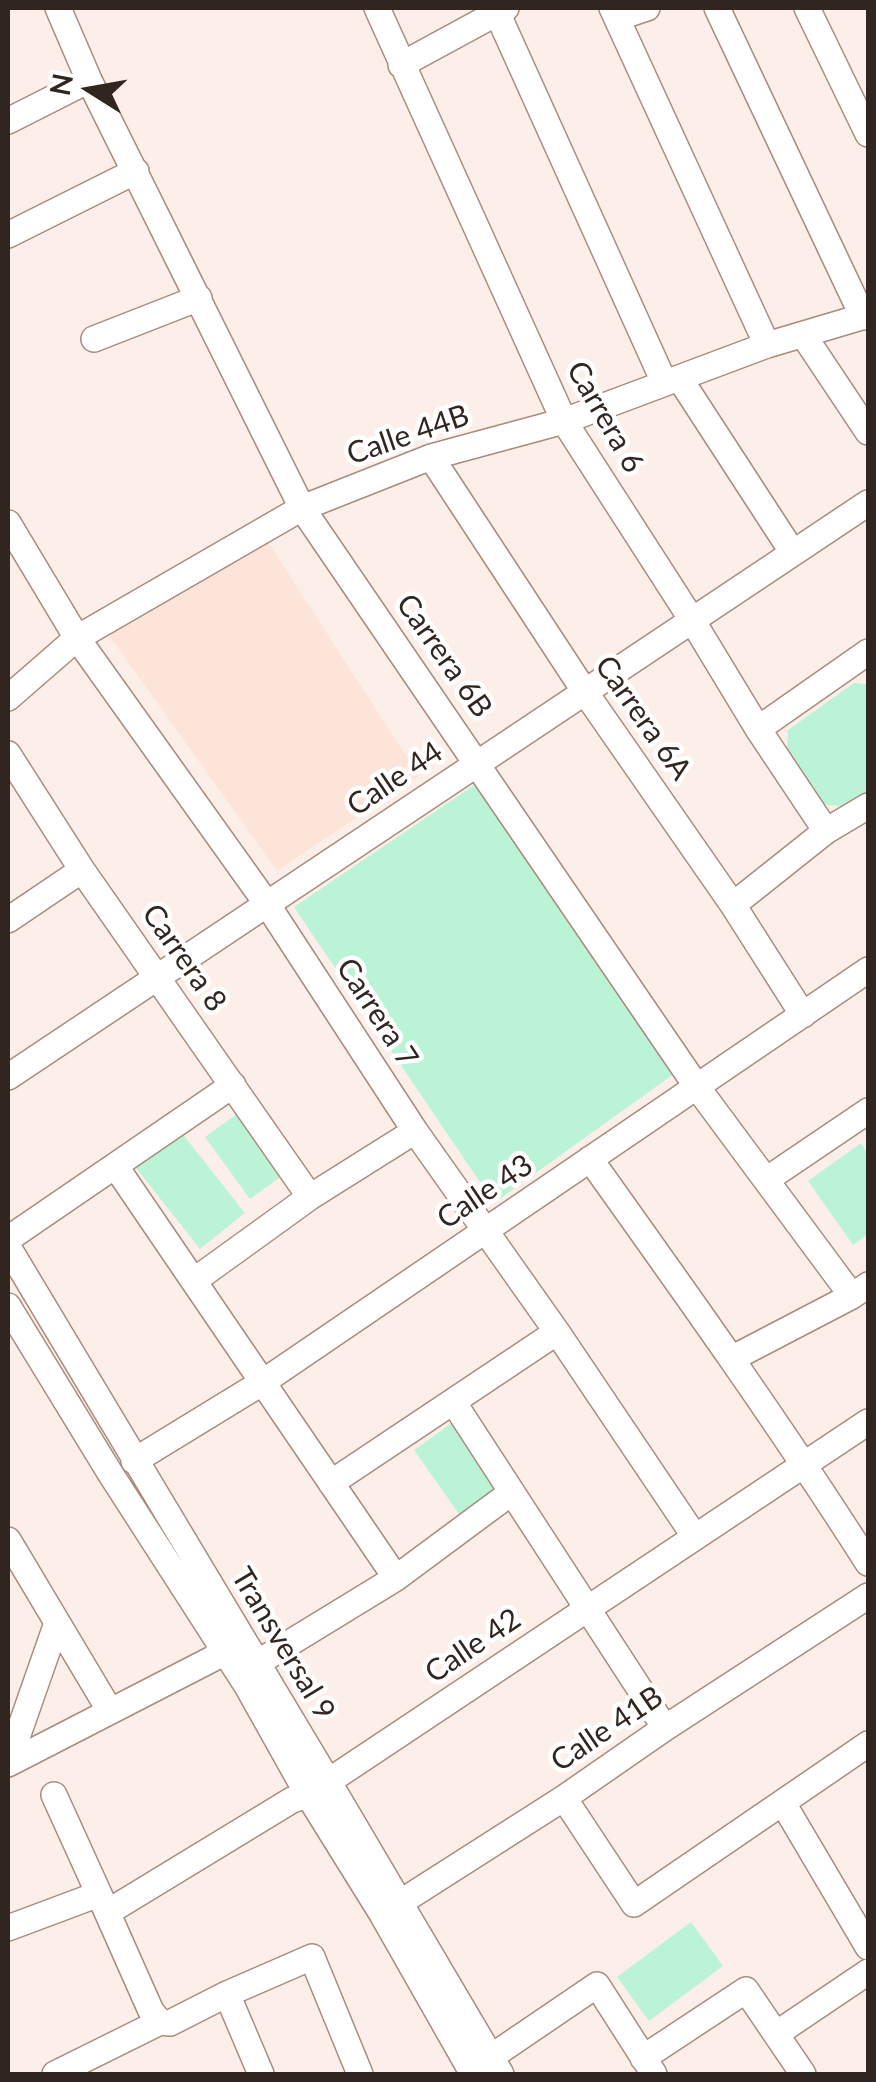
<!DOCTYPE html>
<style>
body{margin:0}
#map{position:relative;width:876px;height:2082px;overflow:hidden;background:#fcefe9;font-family:Lato,sans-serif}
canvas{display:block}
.frame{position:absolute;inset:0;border:10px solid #31251f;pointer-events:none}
.north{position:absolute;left:40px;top:40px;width:100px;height:100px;-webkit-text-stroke:8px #fff;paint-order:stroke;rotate:281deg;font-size:28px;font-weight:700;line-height:40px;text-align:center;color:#31251f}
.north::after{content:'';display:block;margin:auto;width:35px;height:45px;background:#31251f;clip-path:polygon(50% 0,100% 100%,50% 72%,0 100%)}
</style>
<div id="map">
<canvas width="876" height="2082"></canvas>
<div class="frame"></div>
<div class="north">N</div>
</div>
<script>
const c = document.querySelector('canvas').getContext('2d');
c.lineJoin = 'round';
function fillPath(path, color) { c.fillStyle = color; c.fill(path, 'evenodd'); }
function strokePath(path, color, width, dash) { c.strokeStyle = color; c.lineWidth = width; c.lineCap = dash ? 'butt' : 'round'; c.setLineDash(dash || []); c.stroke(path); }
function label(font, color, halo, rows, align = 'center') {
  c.font = font + ' Lato,sans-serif'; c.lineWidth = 9; c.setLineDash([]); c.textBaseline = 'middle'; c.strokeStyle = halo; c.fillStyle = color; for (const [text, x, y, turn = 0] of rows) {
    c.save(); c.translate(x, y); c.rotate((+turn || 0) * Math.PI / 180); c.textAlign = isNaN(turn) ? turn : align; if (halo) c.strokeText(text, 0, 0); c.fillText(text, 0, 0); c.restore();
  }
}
fillPath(new Path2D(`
 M265,537L419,776L277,871L108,634Z`), '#fde4d9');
fillPath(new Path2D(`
 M854,683L866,684L868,688V792L847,806L820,805L787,748L788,730Z
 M489,775L678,1071L494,1203L294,907Z
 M241,1111L286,1173L250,1199L205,1137Z
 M181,1132L245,1213L200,1249L136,1168Z
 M861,1143L868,1155V1234L853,1245L808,1181Z
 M452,1423L497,1488L459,1514L414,1450Z
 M691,1922L723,1966L649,2021L617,1977Z`), '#bbf3d6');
const minor = new Path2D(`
 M58,8L89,80L302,508L697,1087L852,1296
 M377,8L564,421L692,620L758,729L826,831
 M495,8L664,382
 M612,8L767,345
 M717,8L863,317
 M807,8L868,134
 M617,18L647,8
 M401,65L506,8
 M8,121L89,80
 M8,235L136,171
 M804,336L868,432
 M94,339L199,298
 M680,379L793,553
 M431,457L585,692L733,905L803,1015
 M8,523L77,638L267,904L415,1131L557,1332L695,1537
 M8,698L77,638L302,508L431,457L564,421L767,345L868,315
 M758,729L868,652
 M8,754L82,870L310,1197
 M733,905L826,831L868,806
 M8,920L82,870
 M8,1077L868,503
 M590,1159C685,1292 780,1425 868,1563
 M116,1167L396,1578
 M766,1180L868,1111
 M8,1239L233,1085
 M8,1247L328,1781L501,2074
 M195,1280L310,1197L415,1131
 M8,1306L110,1473L247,1686L308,1795L382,1914L473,2074
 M733,1358L852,1296L868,1285
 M454,1403L665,1728
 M134,1461L263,1382L868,970
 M331,1483L557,1332
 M8,1540L110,1711
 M244,1671L396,1578L512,1492
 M8,1763L57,1623
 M8,1764L216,1657L221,1645L232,1638
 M54,1795L99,1894
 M564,1798L634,1904L868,1744
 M783,1803L868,1947
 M387,1911L564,1798L665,1728L868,1596
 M108,1912L292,1800L308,1795L868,1422
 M8,1928L99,1894L151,2011L160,2022
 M227,1994L261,2074
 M776,2034L868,1972
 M491,2057L597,1985L654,2074
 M643,2058L746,1990L803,2074
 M55,2074L160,2022L170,2023L227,1994L312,1957L360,2074`);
strokePath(minor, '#a98b7e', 28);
strokePath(minor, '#fff', 25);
label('30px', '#31251f', '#fff', [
 ["Carrera 6",605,417,60],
 ["Calle 44B",408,435,-19],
 ["Carrera 6B",444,656,55],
 ["Carrera 6A",643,718,55],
 ["Calle 44",395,779,-34],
 ["Carrera 8",184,958,55],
 ["Carrera 7",377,1013,57],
 ["Calle 43",485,1192,-34],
 ["Transversal 9",283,1644,59],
 ["Calle 42",473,1646,-34],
 ["Calle 41B",607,1729,-34]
]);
</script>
